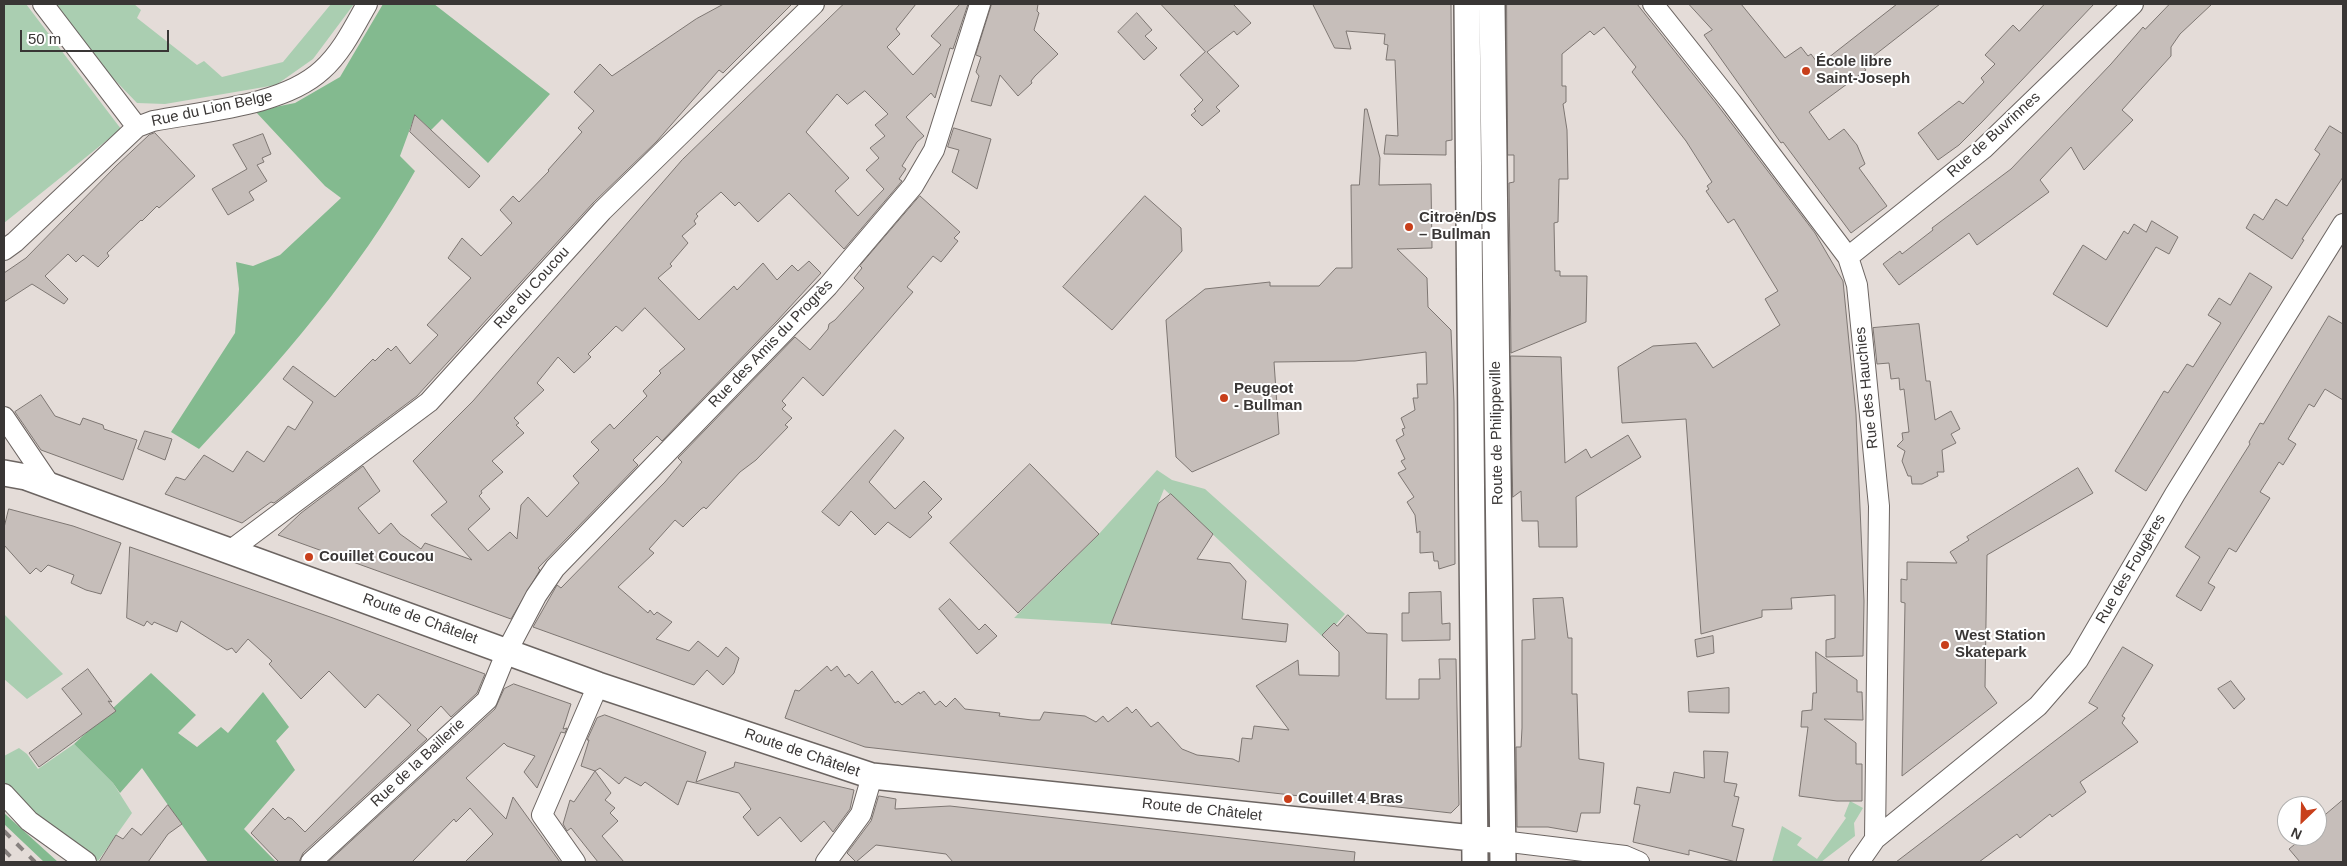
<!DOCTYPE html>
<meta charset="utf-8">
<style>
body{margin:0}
#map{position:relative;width:2347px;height:866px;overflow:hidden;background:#e4dcd8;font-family:Arial,sans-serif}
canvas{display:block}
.frame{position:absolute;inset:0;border:5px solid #393635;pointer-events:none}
.north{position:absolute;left:2277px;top:796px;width:50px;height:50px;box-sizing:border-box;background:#fff;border:1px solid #b0afae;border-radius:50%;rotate:204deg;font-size:14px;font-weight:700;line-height:20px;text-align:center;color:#393635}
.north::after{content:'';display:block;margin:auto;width:18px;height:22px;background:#c83f1b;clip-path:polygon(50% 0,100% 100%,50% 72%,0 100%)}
.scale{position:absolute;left:20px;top:30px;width:149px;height:22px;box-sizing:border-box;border:2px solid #393635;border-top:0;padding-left:6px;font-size:15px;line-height:18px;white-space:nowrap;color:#393635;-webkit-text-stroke:4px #fff;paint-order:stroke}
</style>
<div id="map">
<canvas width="2347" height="866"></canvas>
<div class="frame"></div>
<div class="north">N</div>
<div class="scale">50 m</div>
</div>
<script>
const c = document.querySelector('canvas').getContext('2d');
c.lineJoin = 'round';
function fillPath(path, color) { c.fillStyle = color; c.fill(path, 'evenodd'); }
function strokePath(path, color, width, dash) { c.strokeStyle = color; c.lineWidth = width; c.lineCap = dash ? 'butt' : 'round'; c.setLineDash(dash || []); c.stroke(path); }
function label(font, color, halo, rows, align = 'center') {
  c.font = font + ' Arial,sans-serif'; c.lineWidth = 4; c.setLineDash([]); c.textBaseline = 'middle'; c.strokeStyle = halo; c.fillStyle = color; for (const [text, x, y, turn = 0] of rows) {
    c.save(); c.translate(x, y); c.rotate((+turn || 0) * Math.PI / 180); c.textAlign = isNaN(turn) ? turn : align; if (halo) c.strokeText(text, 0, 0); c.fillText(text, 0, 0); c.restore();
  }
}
fillPath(new Path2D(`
 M4,4H26L121,129L4,223Z
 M54,4H134L141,10L137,18L197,65L204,61L222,77L283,62L331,4H354L313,59L276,85L165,104L137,103L87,51Z
 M1157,470L1172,480L1205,489L1345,614L1324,638L1164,489L1111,624L1014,618L1098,535Z
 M4,614L63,674L27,699L4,679Z
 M74,744L113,783L132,813L98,861L44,821L4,782V756L19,748L27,754L38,769Z
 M1850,801L1863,808L1854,823L1855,836L1821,862H1772L1782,826L1802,838L1797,845L1817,859L1846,818L1844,816Z`), '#aaceb1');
fillPath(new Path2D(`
 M383,4H434L550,94L488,163L442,119L431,130L415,115L400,156L415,171C358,273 279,363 199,449L171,432L235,333L239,289L236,262L253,266L280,255L341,198L325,186L255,111L295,103L340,77Z
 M151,673L196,715L178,733L197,747L221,727L228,733L263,692L289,727L276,741L295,770L244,829L276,862H208L142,768L120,793L113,783L74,744Z
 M4,813L58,862H44L4,824Z`), '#83ba8f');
const building = new Path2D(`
 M724,4H792L723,73L719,70L657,141L593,203L417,396L274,503L271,502L242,523L165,494L176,477L185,480L204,455L233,472L247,451L264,462L288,426L295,430L313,402L283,379L293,366L335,397L373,359L375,361L388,348L391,351L396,346L410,364L438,335L427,325L471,278L448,258L462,238L481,256L512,223L500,210L513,196L519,202L549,171L548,170L582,132L578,128L594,111L574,92L600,64L612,76L696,19Z
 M844,4H916L896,29L900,34L887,47L913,75L941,45L931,36L960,4H968L953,49L950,48L935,98L931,93L906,117L924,136L917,142L902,166L906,169L899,179L902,181L844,249L789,193L758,222L739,202L735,206L721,192L696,214L698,216L694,221L696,224L682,236L688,243L670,264L672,266L658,278L699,320L734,286L737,290L763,263L777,280L792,265L798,271L809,261L821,273L777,321L662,441L657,436L633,460L638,465L538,568L540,570L511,619L278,535L301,513L363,466L380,491L358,508L379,534L391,523L400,534L421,549L425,543L472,560L431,515L447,502L413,461L473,401L682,160ZM865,91L888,114L875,125L885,136L870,148L879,158L866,170L884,189L858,216L835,191L849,178L806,132L837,94L847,104ZM645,308L685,349L659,371L661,373L643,391L647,396L614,429L610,424L591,442L599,450L573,476L579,483L547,517L528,497L521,505L517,539L510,532L488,551L468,529L490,509L479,496L482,493L481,491L503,472L492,461L524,433L516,425L519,423L514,418L544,390L537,383L558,357L574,373L591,357L588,354L616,326L622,331Z
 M992,4H1038L1037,11L1039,13L1034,30L1058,54L1035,76L1031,81L1032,83L1018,96L1000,75L991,106L971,101L979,76L976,72L981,57L976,55Z
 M1161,4H1233L1251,23L1237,35L1234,31L1207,52L1239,86L1216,107L1220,111L1202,126L1191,115L1196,111L1194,109L1203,100L1180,75L1205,52Z
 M1313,4H1451L1452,140L1446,141V155L1384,154L1386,135L1398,136L1395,60H1386L1388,45L1384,44L1385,34L1346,31L1351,49L1335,48Z
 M1507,4H1637L1716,103L1815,233L1843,281L1856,414L1864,601L1863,656L1826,657V640L1835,638V595L1791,598L1792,609L1762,610V617L1701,634L1686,419L1622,423L1618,367L1653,346L1696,343L1713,368L1780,325L1765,299L1778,291L1734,219L1728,223L1706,191L1709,189L1707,186L1712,182L1686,141L1632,72L1636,67L1604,27L1594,35L1590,31L1562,54V86H1566V102L1563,104L1567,130L1568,179H1559L1558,222L1554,223L1555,271H1560V276H1587L1586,322L1511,353L1509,183L1514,182V155H1508Z
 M1689,4H1741L1785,58L1801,47L1808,56L1811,54L1819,65L1897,4H1940L1862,65L1866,70L1809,112L1829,140L1844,129L1857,145L1865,164L1859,168L1887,206L1851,233L1783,142L1781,143L1704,35L1712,30Z
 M2045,4H2094L1982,122L1959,145L1938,160L1918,133L1959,101L1963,104L1984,82L1981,78L1995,64L1985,55L2013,25L2019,31Z
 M2170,4H2212L2180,34L2171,47V56L2122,110L2133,120L2084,170L2071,147L2040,180L2049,192L1977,245L1969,233L1899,285L1883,264L1900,251L1902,254L1933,230L1932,228L2011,169L2111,64L2137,34L2143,27L2145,29Z
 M1137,13L1152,30L1145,36L1157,48L1144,60L1118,32Z
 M1365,109H1367L1380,158L1379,185L1431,184L1432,248L1397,249L1427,278L1428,307L1451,330L1454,402L1455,564L1439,569L1438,561H1434L1433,552L1420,553V531L1417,533L1415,515L1407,502L1414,497L1398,473L1406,469L1401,461L1405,459L1396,440L1404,435L1402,429L1405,428L1401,418L1415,410L1413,398H1418L1417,384H1427L1426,352L1355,361L1274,362L1279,434L1192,472L1176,457L1166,320L1205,289L1270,282V286H1319L1336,268H1352L1351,185H1359Z
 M415,115L480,176L469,188L410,132Z
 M2330,126L2343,134V177L2302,239L2304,240L2292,259L2246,228L2254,214L2263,220L2276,199L2287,206L2320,154L2315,150Z
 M954,128L991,139L977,189L952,172L959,150L948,147Z
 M155,133L195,176L159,208L157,206L142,221L141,220L107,253L109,256L98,267L83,255L76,262L68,254L45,276L68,299L64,304L32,284L4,302V273L26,258L116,166L149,135Z
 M263,134L271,154L262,158L264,162L257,165L267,181L249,192L254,200L228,215L212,189L247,169L233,145Z
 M920,196L960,232L954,238L958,241L941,262L933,256L907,287L913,292L823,396L803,377L782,401L786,405L782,409L792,418L785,425L788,427L756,460L740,472L706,509L704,507L701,509L683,527L675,520L649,549L654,553L618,587L648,613L650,610L654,615L657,612L672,622L656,639L689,651L698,641L718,657L726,647L739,658L734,673L723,685L707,670L694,685L533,627L557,585L561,588L665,482L682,462L678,458L795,337L810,350L828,329L829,324L835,320L864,288L854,278L862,268L860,266Z
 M1145,196L1181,228L1182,251L1112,330L1063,287Z
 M2152,221L2178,237L2169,254L2156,247L2107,327L2053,294L2083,245L2106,260L2124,231L2128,234L2134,224L2146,232Z
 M2250,273L2272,287L2146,491L2115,471L2164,391L2168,393L2187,364L2193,367L2221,323L2208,315L2219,298L2230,305Z
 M2329,316L2343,324V400L2325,389L2314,407L2309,404L2288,439L2296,444L2283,465L2279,462L2260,492L2270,498L2236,552L2229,548L2208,583L2215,587L2201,611L2176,596L2200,557L2185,547L2250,444L2249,442L2260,423L2263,424Z
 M1919,324L1926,381H1930L1935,420L1951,411L1960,429L1951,434L1956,443L1942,450L1944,472H1937L1938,476L1922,484H1912L1911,476H1908L1902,461L1905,451L1897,446L1903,440L1902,433L1909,432L1904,389L1900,390L1899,378L1891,379L1889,363L1877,364L1873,328Z
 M1511,356L1561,357L1565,463L1586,449L1591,458L1628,435L1641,457L1576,497L1577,547H1539L1538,521H1522L1521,491L1513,497Z
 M41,395L55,416L80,425L83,418L103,425L104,429L137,440L123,480L41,450L15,412Z
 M895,430L904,438L869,482L895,509L924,481L942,499L928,513L932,517L910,538L888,522L875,535L851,511L839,526L822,512Z
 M145,431L172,439L165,460L138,449Z
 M1030,464L1099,534L1018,613L950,543Z
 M2078,468L2093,493L1987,555L1985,687L1997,703L1902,776L1905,603L1901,602V579L1907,580V562L1957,563L1950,552L1969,540L1967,537Z
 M1171,494L1213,534L1197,559L1230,563L1246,581L1242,619L1288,624L1286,642L1111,624L1158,504Z
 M9,509L73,526L121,543L101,594L86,590L71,583L74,575L48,565L41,572L36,568L30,574L4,545V528Z
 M130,547L333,618L485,674L477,693L451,717L441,706L417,730L427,739L303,853L299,862H279L251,833L273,808L285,820L288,817L292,819L305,832L411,725L378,694L365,708L329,671L301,699L269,664L272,661L248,639L236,653L232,648L227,650L181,621L177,632L154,622L152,625L147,621L144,626L127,618Z
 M1441,592L1442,624L1450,623V640L1402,641V613H1409V593Z
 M1563,598L1568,638H1572V694H1577L1579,759L1604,763L1600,813H1581L1577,832L1548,827H1517L1516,747H1521L1522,728V640L1535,639L1533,599Z
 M950,599L979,630L985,624L997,636L977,654L939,609Z
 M1348,615L1367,633L1387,634L1386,699H1419V679H1440L1439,659H1456L1459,805L1451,813L865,747L785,718L795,690L799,691L827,666L831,671L837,666L845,677L849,674L858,684L872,671L895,703L898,701L902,705L919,692L920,694L924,691L935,705L940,701L946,707L955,698L965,709L1000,713L999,716L1032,720H1040L1044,712L1085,716L1096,722L1103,716L1108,722L1127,707L1132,713L1136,709L1151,727L1158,722L1182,749L1197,755L1233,759L1239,762L1242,738L1252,739L1254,726L1289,730L1256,686L1298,660L1299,675L1339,676V652L1322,635L1334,623L1337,626Z
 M1713,636L1714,653L1697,657L1695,640Z
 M2123,647L2153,665L2122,716L2125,718L2122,723L2138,742L2080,782L2086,792L2052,817L2050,814L2020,838L2017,834L1979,862H1896L2098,708L2089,703Z
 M1816,652L1857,680V692H1862L1863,720L1824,719L1856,743V764H1862V801H1837L1799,796L1808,727H1801L1802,711L1812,710L1813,693H1816Z
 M88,669L112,702L108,701L116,711L39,767L29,753L82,714L62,689Z
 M2231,681L2245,699L2234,709L2218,689Z
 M514,684L571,704L563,729L567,728L565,733L561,732L537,788L524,772L535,756L507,746L504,743L466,778L506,819L513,797L560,862H465L493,834L470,808L456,822L454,819L412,862H328L495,709L504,689Z
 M1729,688V713L1689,712L1688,692Z
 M605,715L706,752L696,782L734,767L735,762L854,790L850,809L833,832L824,821L801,842L780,817L758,836L743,817L751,809L739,793L687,781L678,805L645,782L641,786L625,777L619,784L600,768L595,771L611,793L605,800L615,808L610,813L618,821L602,836L624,862H598L571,828L567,831L563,824L570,800L574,802L595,771L581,766L589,740H587L597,718Z
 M1704,751L1728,752L1724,782L1737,784L1734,796L1739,797L1732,826L1744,829L1736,862L1689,850V855L1633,842L1640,805L1634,804L1637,787L1670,793L1674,772L1704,778Z
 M879,796L896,799L895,809L950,806L1355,852L1354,862H953L946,854L876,845L856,862L847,853L871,821Z
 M2343,800V862H2300L2289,849L2305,836H2317V822Z
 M168,805L182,824L168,834L148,862H99L116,835L123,839L132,828L141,835Z`);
fillPath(building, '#c6beba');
strokePath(building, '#7d7672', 1);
const minor = new Path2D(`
 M43,4L137,127
 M1653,4L1731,102L1848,257L1857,285L1879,506L1875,839
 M4,250L15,242L137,127L153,121C204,111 283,106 322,70C342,52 354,27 367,4
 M1848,257L1983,149L2133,4
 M4,417L50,485
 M231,550L429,402L602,211L814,4
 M4,794L29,821L86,862
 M1502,841L1625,856L1639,862
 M311,862L487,700L507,651L536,596L555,568L828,286L913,186L934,150L980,4
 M575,862L542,815L598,685
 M826,862L861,814L872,776
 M1859,862L1875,839L2038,706L2078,660L2175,494L2343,224`);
const major = new Path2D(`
 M1467,4L1475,862
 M1492,4L1503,862
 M4,473L26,477L598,685L872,776L1502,841`);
strokePath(minor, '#6c6562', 22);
strokePath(major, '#6c6562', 28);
strokePath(minor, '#fff', 20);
strokePath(major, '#fff', 25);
strokePath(new Path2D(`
 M4,831L35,862
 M4,850L16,862`), '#87817f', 4, [9, 9]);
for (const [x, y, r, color] of [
 [1806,71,5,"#c83f1b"],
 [1409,227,5,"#c83f1b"],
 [1224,398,5,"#c83f1b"],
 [309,557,5,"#c83f1b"],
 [1945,645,5,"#c83f1b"],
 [1288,799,5,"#c83f1b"]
]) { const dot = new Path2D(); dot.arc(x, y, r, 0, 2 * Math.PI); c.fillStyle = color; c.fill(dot); strokePath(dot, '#fff', 2); }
label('bold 15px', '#393635', '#fff', [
 ["École libre",1816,62],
 ["Saint-Joseph",1816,79],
 ["Citroën/DS",1419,218],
 ["– Bullman",1419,235],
 ["Peugeot",1234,389],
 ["- Bullman",1234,406],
 ["Couillet Coucou",319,557],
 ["West Station",1955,636],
 ["Skatepark",1955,653],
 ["Couillet 4 Bras",1298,799]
], 'left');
label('15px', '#393635', '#fff', [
 ["Rue du Lion Belge",212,109,-12],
 ["Rue de Buvrinnes",1994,135,-42],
 ["Rue du Coucou",532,288,-48],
 ["Rue des Amis du Progrès",771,344,-46],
 ["Rue des Hauchies",1867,388,-96],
 ["Route de Philippeville",1497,433,-91],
 ["Rue des Fougères",2131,569,-60],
 ["Route de Châtelet",420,619,20],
 ["Route de Châtelet",802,753,19],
 ["Rue de la Baillerie",418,763,-43],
 ["Route de Châtelet",1202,810,6]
]);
</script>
